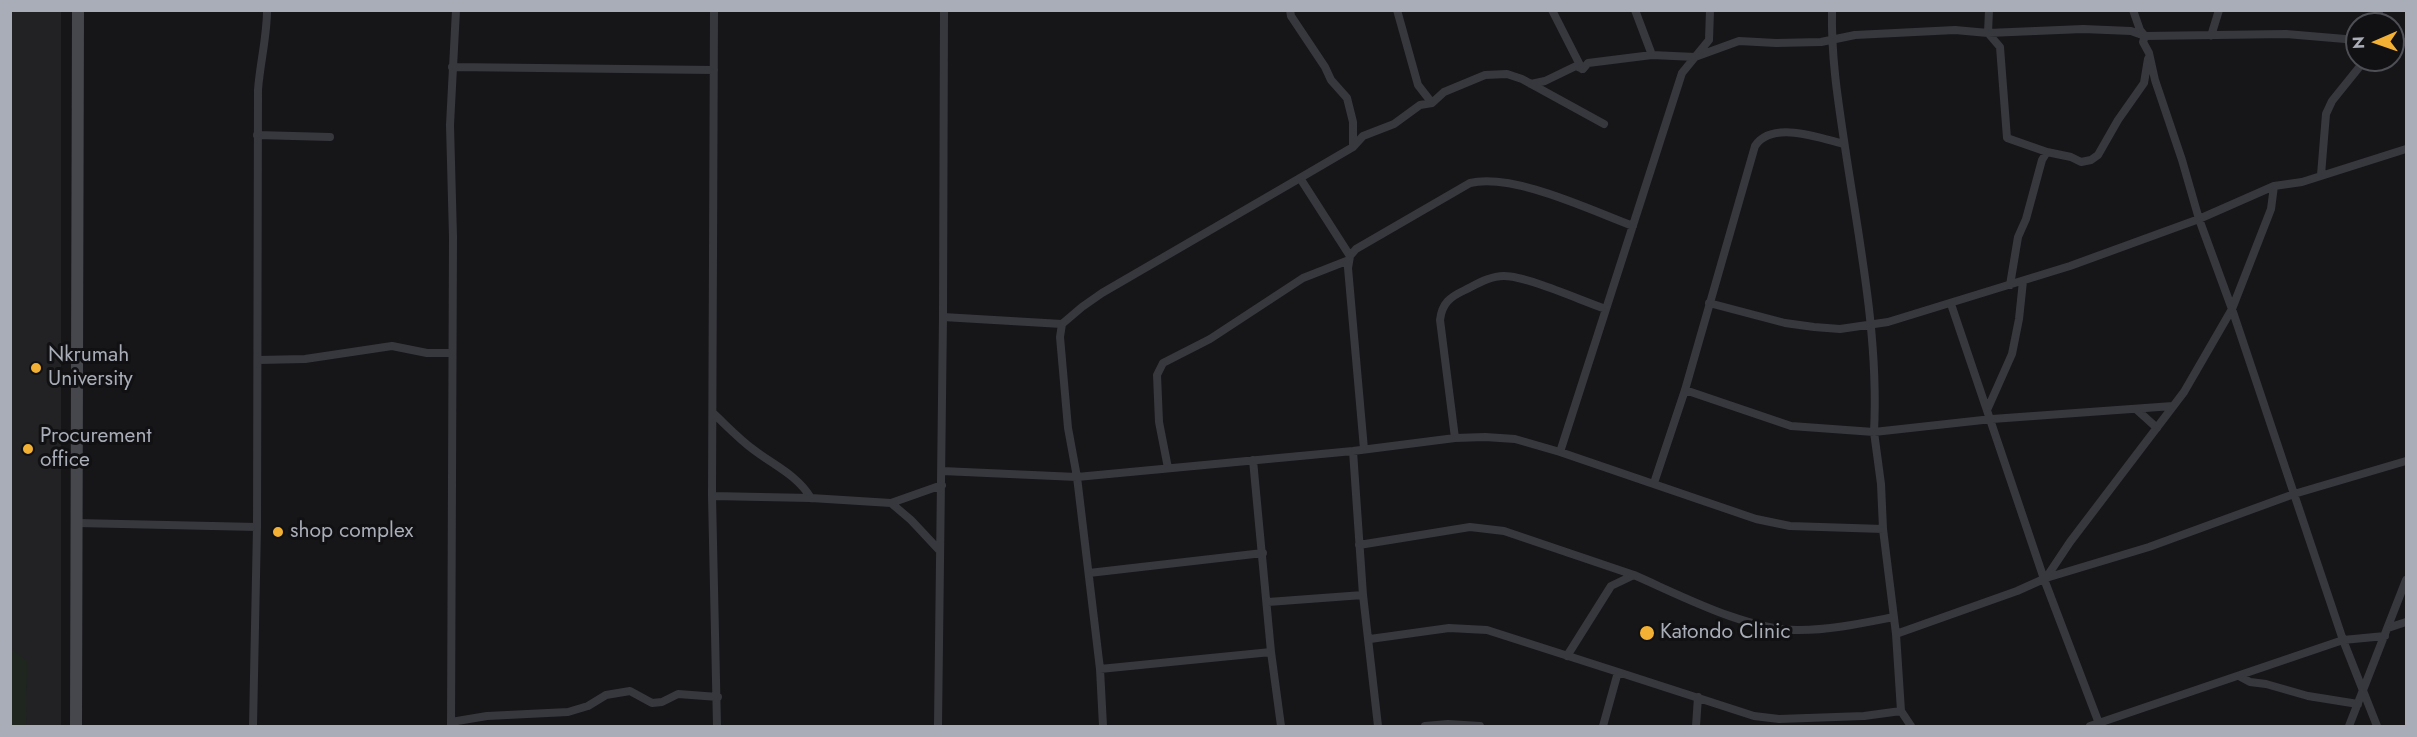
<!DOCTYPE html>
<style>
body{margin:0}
#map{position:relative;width:2417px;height:737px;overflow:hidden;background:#161618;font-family:Jost,sans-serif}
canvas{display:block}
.frame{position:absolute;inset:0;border:12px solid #a8adb8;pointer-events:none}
.north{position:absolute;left:2345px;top:12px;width:60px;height:60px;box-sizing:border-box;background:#111113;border:2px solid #4d4f55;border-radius:50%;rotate:268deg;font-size:16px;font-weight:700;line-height:24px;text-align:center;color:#a8adb8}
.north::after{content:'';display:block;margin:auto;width:21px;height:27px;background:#f2b134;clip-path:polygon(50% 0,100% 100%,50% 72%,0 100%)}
</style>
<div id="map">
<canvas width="2417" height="737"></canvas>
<div class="frame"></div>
<div class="north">N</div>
</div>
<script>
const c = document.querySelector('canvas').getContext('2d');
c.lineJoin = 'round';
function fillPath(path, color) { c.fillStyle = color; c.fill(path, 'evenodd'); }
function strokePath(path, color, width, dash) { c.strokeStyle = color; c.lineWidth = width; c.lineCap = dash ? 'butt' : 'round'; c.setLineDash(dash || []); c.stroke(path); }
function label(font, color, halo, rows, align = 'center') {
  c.font = font + ' Jost,sans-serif'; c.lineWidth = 6; c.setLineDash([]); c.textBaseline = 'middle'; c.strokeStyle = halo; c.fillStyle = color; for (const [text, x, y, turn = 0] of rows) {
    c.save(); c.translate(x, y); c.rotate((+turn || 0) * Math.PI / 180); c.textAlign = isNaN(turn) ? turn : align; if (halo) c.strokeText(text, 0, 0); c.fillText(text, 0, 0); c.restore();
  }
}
fillPath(new Path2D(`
 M10,11H61V726H11Z`), '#222225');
fillPath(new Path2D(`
 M13,650L27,661L26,726H11L10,652Z`), '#1e261f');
strokePath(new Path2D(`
 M714,10L712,496L717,726
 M1290,10L1291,16L1325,67L1331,80L1347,98L1353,122V146
 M1397,10L1418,85L1432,103
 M1552,10L1582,69
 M1635,10L1652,55
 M1832,10C1831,57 1838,101 1845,147C1859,241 1879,337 1874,432L1992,419L2173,406
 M1989,10L1988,33L2000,47L2007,138L2047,152L2071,157L2081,162L2091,160L2098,155L2118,120L2144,83L2148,59
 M2133,10L2140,30L2145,36L2286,34L2357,40
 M2379,10V24
 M2211,36L2219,10
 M2393,43L2406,42
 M452,67L714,70
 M1531,84L1545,81L1576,66L1583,69L1588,63L1652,55L1695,57L1739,41L1776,43L1821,42L1855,35L1955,30L1988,33L2083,29L2131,31L2145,36L2143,42L2149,53L2155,80L2182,160L2199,219L2232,309L2343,640L2385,636
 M257,135L330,137
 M2321,175L2326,114L2332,101L2365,60
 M1300,178L1353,147L1363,136L1394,124L1420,105L1432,103L1444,92L1485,75L1507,74L1522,79L1604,124
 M2010,285L2018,237L2026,219L2042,160L2047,152
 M1709,303L1785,323L1814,327L1840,329L1888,322L2070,266L2199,219L2274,186L2302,182L2406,149
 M1951,304L2044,579L2100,726
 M943,317L1062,324
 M258,360L305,359L392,346L427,353H452
 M1685,390L1791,426L1874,432L1881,484L1883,529
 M1988,408L2012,354L2019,319L2023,281
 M2136,409L2157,428
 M713,413C726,425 739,439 754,450C775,466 797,475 811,498
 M1455,438L1440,320C1442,303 1450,297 1465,290C1477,284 1490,276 1504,276C1527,276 1582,301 1606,309
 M1364,449L1348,268L1350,256L1356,249L1470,183C1514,173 1590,210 1633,226
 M1353,451L1363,595L1378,726
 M1560,452L1682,73L1709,40L1710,10
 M1253,460L1271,652L1281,726
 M1168,468L1159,422L1157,375L1163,363L1210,339L1303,278L1349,260
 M942,471L1077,477L1068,428L1060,337L1062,324L1082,307L1102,293L1300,178L1350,256
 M1654,483L1685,390L1755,146C1772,120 1820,138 1844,144
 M712,496L811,498L891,503L911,520L940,551
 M891,503L942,485
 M77,523L257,527L253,726
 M257,527L258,90C260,63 267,37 267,10
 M1359,545L1470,527L1504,531L1634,575L1611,586L1567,656
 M1089,573L1263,553
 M1634,575C1680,595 1748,631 1799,630C1831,630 1863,623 1894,617
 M2046,578L2149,547L2294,494L2406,461
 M1268,602L1363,595
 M2388,628L2406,622
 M1896,634L2017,591L2046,578L2070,542L2184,392L2232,309L2271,209L2274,186
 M1370,639L1449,628L1487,630L1618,672
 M1100,669L1271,652
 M2239,676L2250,682L2266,684L2308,696L2358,704
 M1901,711L1911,726
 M451,722L487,716L568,712L588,706L606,695L630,691L652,703L662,702L678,694L718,697
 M451,726L453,237L450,125L456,10
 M938,726L943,317L944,10
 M1103,726L1100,669L1077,477L1353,451L1455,438L1485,437L1515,439L1560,452L1756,519L1790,526L1883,529L1896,634L1901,711L1864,716L1779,719L1754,716L1618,672L1603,726
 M1425,726L1448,724L1480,726
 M1696,726L1698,697
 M2090,726L2343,640L2377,726
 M2349,726L2406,580`), '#37383d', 8);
strokePath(new Path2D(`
 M76,726L78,10`), '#45474d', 12);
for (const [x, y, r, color] of [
 [36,368,6,"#f2b134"],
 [28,449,6,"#f2b134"],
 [278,532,6,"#f2b134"],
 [1647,633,8,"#f2b134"]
]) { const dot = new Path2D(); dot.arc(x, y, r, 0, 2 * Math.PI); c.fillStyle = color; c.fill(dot); strokePath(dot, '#111113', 2); }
label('21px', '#a8adb8', '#111113', [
 ["Nkrumah",48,356],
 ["University",48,380],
 ["Procurement",40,437],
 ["office",40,461],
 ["shop complex",290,532],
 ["Katondo Clinic",1660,633]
], 'left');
</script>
